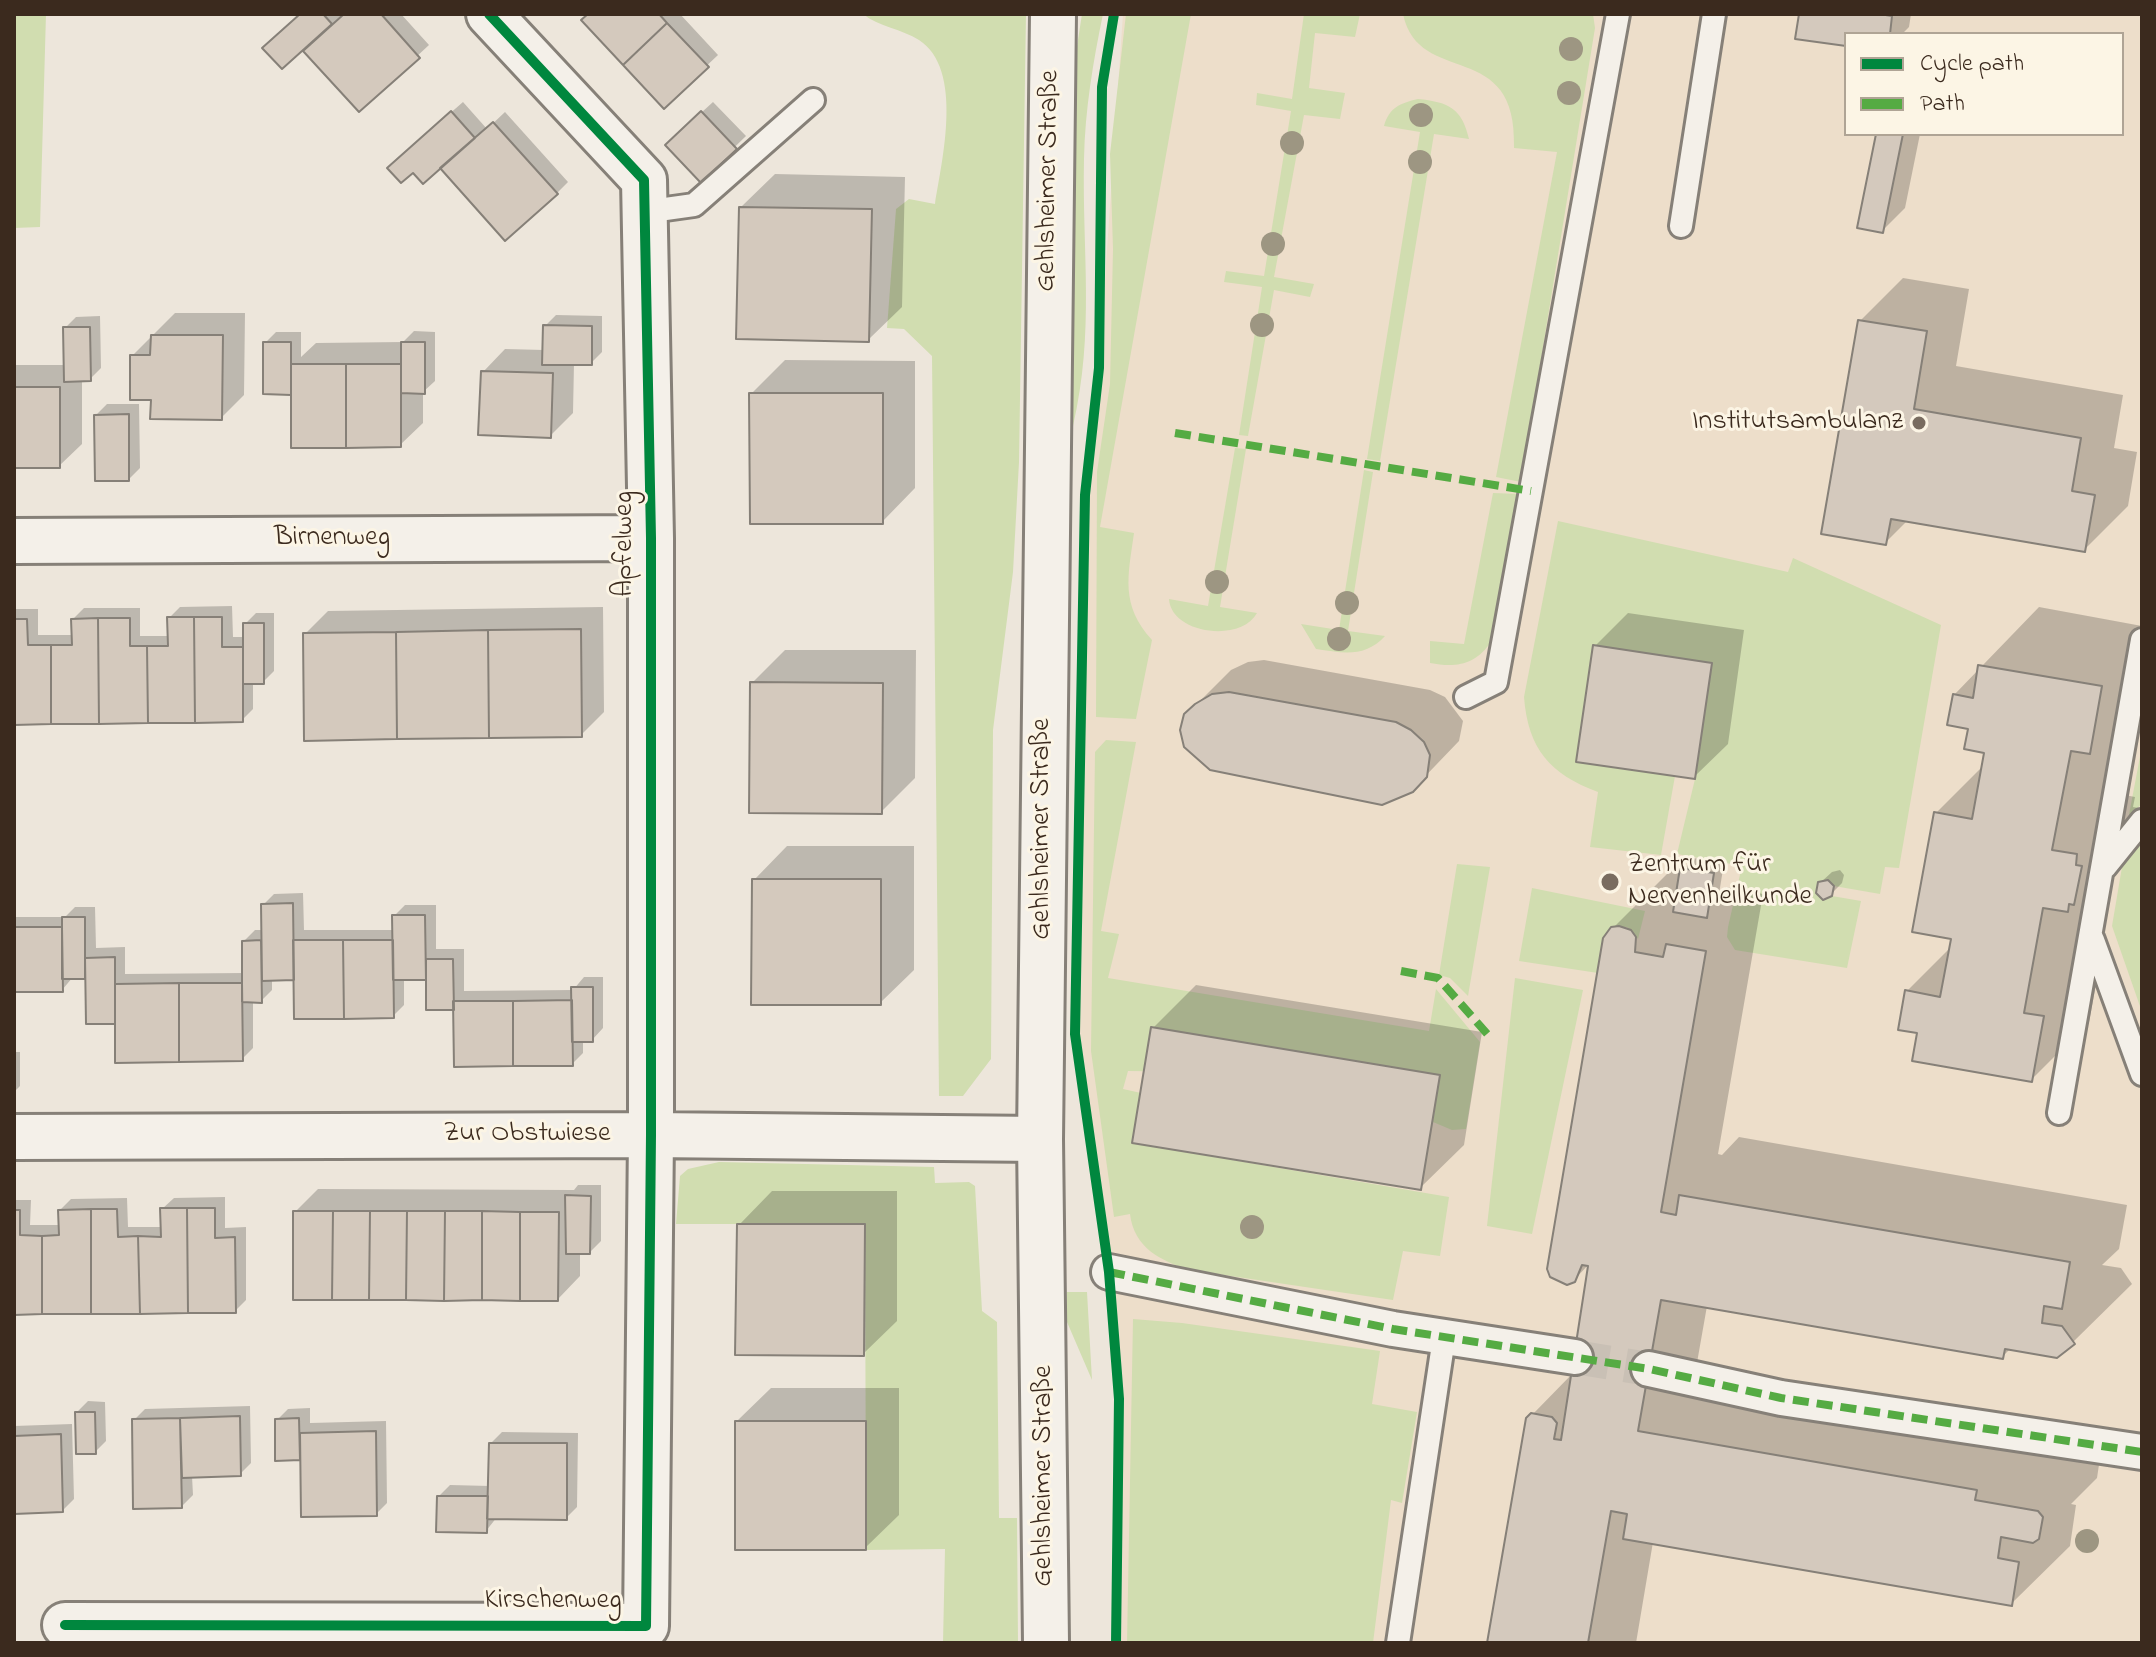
<!DOCTYPE html>
<meta charset="utf-8">
<style>
body{margin:0}
#map{position:relative;width:2156px;height:1657px;overflow:hidden;background:#ede6db;font-family:"Indie Flower",sans-serif}
canvas{display:block}
.frame{position:absolute;inset:0;border:16px solid #3b2a1e;pointer-events:none}
.legend{position:absolute;left:1844px;top:32px;width:280px;height:104px;box-sizing:border-box;background:#fcf5e5;border:2px solid #afa495;margin:0;padding:10px 14px;list-style:none;font-size:24px;color:#3b2a1e}
.legend li{display:flex;align-items:center;gap:16px;height:40px}
.legend b{width:40px;border:2px solid #afa495}
</style>
<div id="map">
<canvas width="2156" height="1657"></canvas>
<div class="frame"></div>
<ul class="legend">
<li><b style="height:10px;background:#00873e"></b>Cycle path</li>
<li><b style="height:10px;background:#55ab43"></b>Path</li>
</ul>
</div>
<script>
const c = document.querySelector('canvas').getContext('2d');
c.lineJoin = 'round';
function fillPath(path, color) { c.fillStyle = color; c.fill(path, 'evenodd'); }
function strokePath(path, color, width, dash) { c.strokeStyle = color; c.lineWidth = width; c.lineCap = dash ? 'butt' : 'round'; c.setLineDash(dash || []); c.stroke(path); }
function label(font, color, halo, rows, align = 'center') {
  c.font = font + ' "Indie Flower",sans-serif'; c.lineWidth = 6; c.setLineDash([]); c.textBaseline = 'middle'; c.strokeStyle = halo; c.fillStyle = color; for (const [text, x, y, turn = 0] of rows) {
    c.save(); c.translate(x, y); c.rotate((+turn || 0) * Math.PI / 180); c.textAlign = isNaN(turn) ? turn : align; if (halo) c.strokeText(text, 0, 0); c.fillText(text, 0, 0); c.restore();
  }
}
fillPath(new Path2D(`
 M1123,14H2142V1643H1116L1119,1399L1109,1272L1075,1034L1085,495L1099,368ZM1846,34H2122V134H1846Z`), '#eddeca');
fillPath(new Path2D(`
 M14,14H46L40,227L14,228Z
 M863,14H1026L1019,462L1013,572L993,730L991,1059L963,1096H939L932,356L904,329L887,328L896,209L909,199L935,204C942,160 964,69 919,40C902,29 879,27 863,14Z
 M1082,14H1103C1093,62 1085,110 1084,159C1082,253 1095,331 1073,426L1070,288L1074,66Z
 M1126,14H1191L1100,527L1134,533C1128,576 1120,605 1152,640L1136,719L1096,717L1097,472L1110,384L1113,249L1110,154Z
 M1304,14H1360L1355,37L1315,33L1309,88L1345,93L1340,119L1304,115L1274,277L1314,284L1310,297L1274,290L1248,436L1239,435L1262,287L1224,282L1226,271L1264,276L1291,111L1256,105L1257,93L1292,99Z
 M1403,14H1593L1595,28L1521,482L1496,477L1557,152L1514,148C1518,36 1419,89 1403,14Z
 M1418,99C1448,102 1462,108 1469,139L1434,134L1380,461L1367,459L1420,132L1384,126C1389,108 1400,103 1418,99Z
 M1235,448L1246,449L1220,607L1257,613C1241,643 1171,634 1169,599L1208,606Z
 M1364,470L1373,472L1348,631L1385,636C1365,658 1343,653 1316,649L1301,624L1339,630Z
 M1493,493L1519,494L1491,642C1475,665 1456,668 1430,663V641L1464,644Z
 M1558,521L1788,572L1793,558L1941,625L1899,868L1885,867L1880,894L1834,886L1828,880L1818,883L1816,893L1823,899L1832,896L1861,901L1847,968L1735,950L1727,937L1728,927L1742,866L1677,854L1695,779L1711,663L1593,646L1576,761L1675,776L1661,855L1590,847L1598,792C1550,774 1528,749 1524,697Z
 M1106,740L1136,742L1101,931L1119,934L1108,978L1429,1031L1436,989L1480,1042L1466,1129L1452,1130L1433,1122L1440,1075L1128,1071L1123,1089L1141,1093L1133,1143L1449,1197L1440,1256L1403,1251L1393,1300L1190,1270C1161,1261 1134,1248 1130,1214L1114,1217L1091,1051L1095,752Z
 M2142,746V803L2128,820Z
 M2142,842V1012L2112,926L2122,867Z
 M1457,864L1490,867L1468,996L1450,978L1439,975Z
 M1532,888L1645,911L1638,939L1627,927L1611,928L1598,973L1519,961Z
 M1515,978L1583,990L1532,1234L1487,1226Z
 M719,1162L934,1167L935,1183L969,1182L975,1186L982,1311L997,1322L999,1518H1017L1018,1643H943L945,1549L866,1550L865,1224H676L680,1176L688,1169Z
 M1067,1292H1087L1092,1380L1067,1322Z
 M1133,1319L1182,1323L1380,1351L1372,1404L1417,1412L1402,1503L1391,1500L1373,1643H1127Z`), '#d1ddb0');
fillPath(new Path2D(`
 M302,14H401L429,45L359,110L303,48Z
 M590,14H680L718,55L664,106Z
 M1801,14H1911L1909,27L1902,34H1846V44Z
 M463,102L487,129L505,112L568,182L557,193L400,157Z
 M713,102L746,136L701,180L678,134Z
 M1878,134H1920L1905,208L1882,231Z
 M775,174L905,177L902,307L868,340L741,207Z
 M1903,278L1969,289L1956,366L2123,395L2114,448L2137,452L2128,506L2084,550L1908,520L1885,543L1860,321Z
 M175,313H245L244,395L221,418L153,398L132,356Z
 M556,315L602,316V352L591,363H574L573,413L550,436L483,372L505,349L544,350L545,326Z
 M100,316L101,368L90,379H82V444L59,466H14V365H66L65,328L76,317Z
 M414,331L435,332V381L423,392V423L400,445L293,393L265,343L276,332H301V357L316,343L403,342Z
 M785,360L915,361V488L882,522L751,394Z
 M107,404H139L140,468L129,479L96,415Z
 M232,606L233,637H245V624L256,613H274V671L263,682H253V709L242,720L14,723V609H38V635H73V619L84,608H140V636H169V618L180,607Z
 M603,607L604,712L581,735L305,634L328,611Z
 M2039,607L2142,626V699L2109,792L2135,797L2133,807L2139,808L2132,845L2094,883L2101,958L2089,1022L2031,1080L1919,1032L1907,991L1951,947L1953,938L1936,813L1984,765L1986,751L1954,695Z
 M1628,613L1744,630L1728,744L1694,777L1595,646Z
 M785,650H916L915,778L881,812L752,683Z
 M1264,660L1430,690L1445,697L1463,721L1459,741L1412,790L1186,715L1231,670L1248,662Z
 M787,846H914V970L880,1003L754,880Z
 M1693,858L1724,863L1719,894L1726,887L1763,894L1718,1154L1722,1155L1739,1137L2127,1205L2119,1249L2102,1265L2121,1268L2132,1284L2073,1342L2011,1348L2002,1357L1707,1306L1695,1374L2100,1458L2097,1478L2071,1504L2076,1505L2070,1546L2011,1604L1653,1542L1636,1643H1489L1532,1415L1574,1372L1590,1263L1574,1280L1612,929L1671,870L1682,872Z
 M1840,870L1844,875L1842,883L1831,894L1820,883L1832,872Z
 M303,893L304,930H395L394,916L405,905H436V949H464V991L573,990L584,977H603V1028L592,1040H583V1053L572,1064L456,1008L428,978H404V1005L393,1016L296,978L272,979V990L261,1001H253V1048L242,1059L117,1022L87,977H73L62,990H14V917H65L75,907H95L96,948L125,947V974L244,973V941L255,930H263V905L274,894Z
 M1196,985L1482,1032L1464,1145L1420,1188L1153,1028Z
 M14,1052H20V1086L14,1092Z
 M578,1185H601V1241L590,1252H580V1276L558,1299L295,1212L318,1189L574,1190Z
 M772,1191H897V1321L863,1354L739,1225Z
 M225,1197V1228L246,1227V1300L235,1311L14,1312V1200H31L30,1225H61L60,1210L71,1199L127,1198L128,1227H163L162,1209L174,1198Z
 M771,1388H899V1515L865,1548L737,1421Z
 M88,1401L105,1402L106,1441L95,1452L77,1412Z
 M250,1406L251,1463L240,1474L192,1476L193,1495L182,1506L134,1420L145,1409Z
 M310,1408V1423L386,1421L387,1503L376,1514L302,1458L277,1459V1420L288,1409Z
 M72,1424L74,1499L63,1510L14,1512V1426Z
 M502,1432L578,1433L577,1507L566,1518L497,1517L486,1531L439,1496L450,1485L490,1486L491,1443Z`), '#0003');
const building = new Path2D(`
 M300,14H323L332,24L282,69L262,48Z
 M344,14H381L420,58L359,112L303,51Z
 M588,14H659L667,23L623,65L581,20Z
 M1799,14H1879L1892,16L1890,34H1846V46L1795,39Z
 M667,23L709,67L664,109L623,65Z
 M451,111L475,138L423,184L413,173L401,183L387,168Z
 M701,111L737,149L701,183L665,145Z
 M493,122L558,194L505,241L440,168Z
 M1876,134H1903L1883,233L1857,228Z
 M739,207L872,209L869,342L736,339Z
 M1858,320L1927,331L1914,409L2081,438L2072,491L2095,495L2085,552L1891,519L1886,545L1821,534Z
 M543,325L592,326V365H542Z
 M63,327H90L91,381L64,382Z
 M151,335H223L222,420L150,419L151,400H130V355H150Z
 M263,342H291V395L263,394Z
 M401,342H425V394L401,393Z
 M291,364H346V448H291Z
 M346,364H401V447L346,448Z
 M481,371L553,373L551,438L478,435Z
 M14,387H60V468H14Z
 M749,393H883V524H750Z
 M129,414V481H95L94,415Z
 M167,617H194L195,723H148L147,646H168Z
 M194,617H222V647H243V722L195,723Z
 M98,618L99,724H51V645H72L71,619Z
 M98,618H130V646H147L148,723L99,724Z
 M14,619H27L28,645H51V724L14,725Z
 M243,623H264V684H243Z
 M581,629L582,737L489,738L488,630Z
 M488,630L489,738L397,739L396,632Z
 M396,632L397,739L304,741L303,633Z
 M1593,645L1712,663L1695,779L1576,762Z
 M1978,665L2102,686L2090,754L2071,751L2052,850L2077,854L2076,865L2082,866L2074,905L2069,904L2068,912L2043,908L2024,1013L2044,1016L2032,1082L1912,1061L1917,1033L1898,1030L1905,990L1940,997L1951,939L1912,932L1934,812L1972,819L1984,753L1964,749L1968,729L1947,725L1953,694L1973,698Z
 M750,682L883,683L882,814L749,813Z
 M1229,692L1396,722L1411,730L1424,742L1430,755L1427,777L1413,792L1382,805L1210,770L1184,747L1180,730L1184,714L1195,704L1212,694Z
 M1680,868L1714,873L1707,918L1673,912Z
 M752,879H881V1005H751Z
 M1828,880L1834,886L1832,896L1823,900L1816,893L1818,882Z
 M293,903L294,980L262,981L261,904Z
 M392,915H425L426,980H393Z
 M62,917H85V979H62Z
 M1619,926L1631,930L1636,937L1635,952L1663,957L1666,944L1706,951L1661,1212L1676,1215L1679,1195L2070,1262L2062,1309L2044,1306L2042,1323L2062,1326L2075,1344L2057,1358L2005,1349L2003,1359L1661,1300L1638,1431L1977,1490L1975,1500L2038,1511L2043,1517L2039,1539L2033,1543L2001,1537L1998,1558L2019,1562L2012,1606L1623,1539L1627,1514L1611,1511L1588,1643H1487L1526,1418L1531,1413L1552,1417L1557,1423L1554,1439L1561,1440L1588,1266L1582,1265L1575,1282L1567,1285L1550,1277L1547,1269L1603,938L1611,927Z
 M14,927H62L63,992H14Z
 M261,940L262,1003L242,1002V941Z
 M293,940H343L344,1019H294Z
 M343,940H393L394,1018L344,1019Z
 M115,957V1024H86L85,958Z
 M426,959H453L454,1010H426Z
 M179,983V1062L115,1063V984Z
 M179,983H242L243,1061L179,1062Z
 M571,987H593V1042H572Z
 M572,1000L573,1066H513V1001Z
 M453,1001H513V1066L454,1067Z
 M1151,1027L1440,1075L1421,1190L1132,1143Z
 M565,1195L591,1196L590,1254H566Z
 M160,1208H187L188,1313L140,1314L138,1236L161,1237Z
 M187,1208H215V1238L235,1237L236,1313H188Z
 M91,1209V1314H42V1236L59,1235L58,1210Z
 M91,1209H117L118,1237L138,1236L140,1314H91Z
 M14,1210H20V1235L42,1236V1314L14,1315Z
 M293,1211H333L332,1300H293Z
 M333,1211H370L369,1300H332Z
 M370,1211H407L406,1300H369Z
 M407,1211H445L444,1301L406,1300Z
 M445,1211H482V1300L444,1301Z
 M482,1211L520,1212V1301L482,1300Z
 M520,1212H559L558,1301H520Z
 M737,1224H865L864,1356L735,1355Z
 M75,1412H95L96,1454H76Z
 M240,1416L241,1476L182,1478L180,1418Z
 M180,1418L182,1508L133,1509L132,1419Z
 M299,1418L300,1460L275,1461V1419Z
 M735,1421H866V1550H735Z
 M376,1431L377,1516L301,1517L300,1433Z
 M61,1434L63,1512L14,1514V1436Z
 M489,1443H567V1520L487,1519Z
 M437,1496H488L487,1533L436,1532Z`);
fillPath(building, '#d4c9bd');
strokePath(building, '#868078', 2);
strokePath(new Path2D(`
 M1575,1357L1649,1369`), '#c9c0b5', 34, [34, 17]);
const service = new Path2D(`
 M644,212L694,205L813,100
 M1681,226L1714,14
 M1466,697L1496,682L1618,14
 M2105,867L2142,821
 M2093,940L2142,1074
 M2059,1113L2142,640
 M1398,1643L1444,1338`);
const pedestrian = new Path2D(`
 M1109,1272L1393,1329L1575,1357
 M1649,1369L1781,1398L2142,1452`);
const minor = new Path2D(`
 M14,541L651,538
 M14,1137L651,1135L1040,1139
 M65,1625L646,1626L651,1135V538L644,180L489,14`);
const tertiary = new Path2D(`
 M1046,1643L1040,1139L1053,14`);
strokePath(service, '#868078', 28);
strokePath(pedestrian, '#868078', 40);
strokePath(minor, '#868078', 50);
strokePath(tertiary, '#868078', 50);
strokePath(service, '#f4f0e9', 22);
strokePath(pedestrian, '#f4f0e9', 34);
strokePath(minor, '#f4f0e9', 44);
strokePath(tertiary, '#f4f0e9', 44);
strokePath(new Path2D(`
 M1175,433L1531,491
 M1401,971L1438,978L1490,1037
 M1109,1272L1393,1329L1649,1369L1781,1398L2142,1452`), '#55ab43', 8, [16, 8]);
strokePath(new Path2D(`
 M1114,14L1102,87L1099,368L1085,495L1075,1034L1109,1272L1119,1399L1116,1643
 M65,1625L646,1626L651,1135V538L644,180L489,14`), '#00873e', 10);
c.fillStyle = '#9d9682';
for (const [x, y] of [
 [1571,49],
 [1569,93],
 [1421,115],
 [1292,143],
 [1420,162],
 [1273,244],
 [1262,325],
 [1217,582],
 [1347,603],
 [1339,639],
 [1252,1227],
 [2087,1541]
]) { c.beginPath(); c.arc(x, y, 12, 0, 2 * Math.PI); c.fill(); }
for (const [x, y, r, color] of [
 [1919,423,8,"#796c60"],
 [1610,882,10,"#796c60"]
]) { const dot = new Path2D(); dot.arc(x, y, r, 0, 2 * Math.PI); c.fillStyle = color; c.fill(dot); strokePath(dot, '#fcf5e5', 3); }
label('28px', '#3b2a1e', '#fcf5e5', [
 ["Gehlsheimer Straße",1050,181,-89],
 ["Birnenweg",332,539],
 ["Apfelweg",626,544,-90],
 ["Gehlsheimer Straße",1043,829,-90],
 ["Zur Obstwiese",527,1135],
 ["Gehlsheimer Straße",1045,1476,-90],
 ["Kirschenweg",553,1602]
]);
label('28px', '#3b2a1e', '#fcf5e5', [
 ["Institutsambulanz",1903,423],
 ["Zentrum für",1628,866,"left"],
 ["Nervenheilkunde",1628,898,"left"]
], 'right');
</script>
